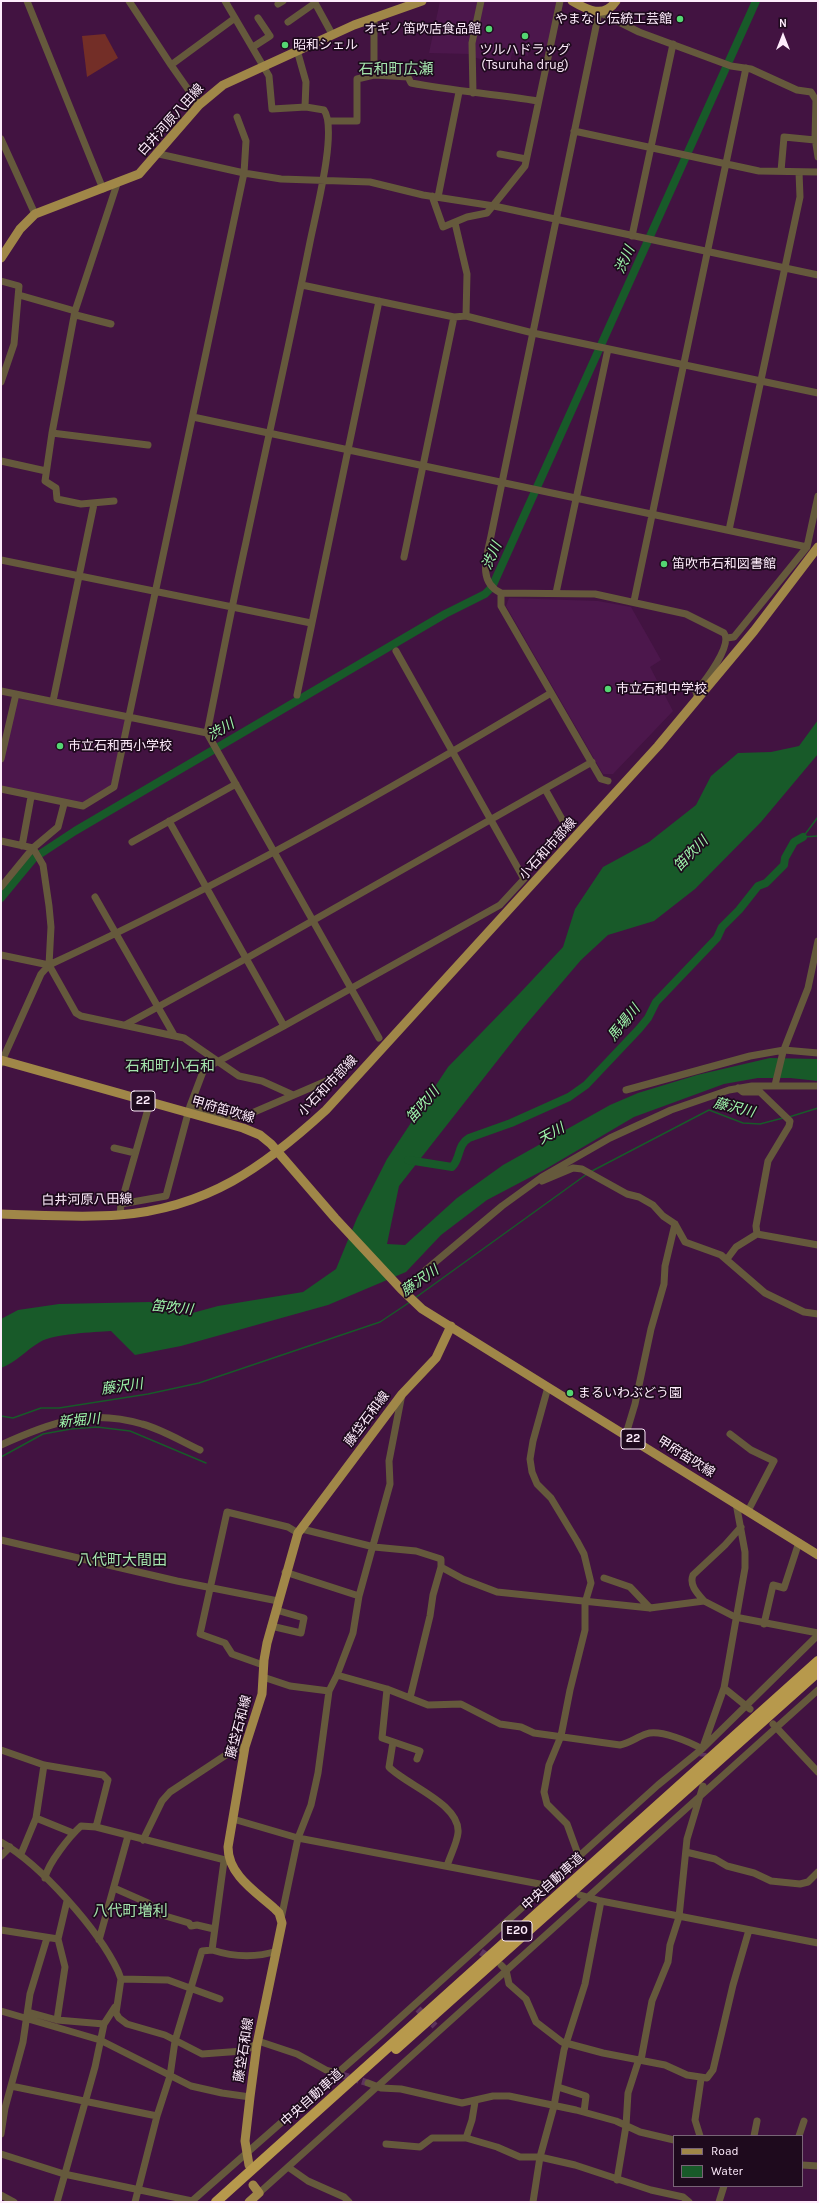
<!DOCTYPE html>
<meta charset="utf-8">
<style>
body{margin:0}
#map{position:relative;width:819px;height:2203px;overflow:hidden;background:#421341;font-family:Karla,sans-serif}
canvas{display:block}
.frame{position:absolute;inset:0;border:2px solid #feecfc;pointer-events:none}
.legend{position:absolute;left:673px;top:2135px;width:130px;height:52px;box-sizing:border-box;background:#1e0a1d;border:1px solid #786476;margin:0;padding:5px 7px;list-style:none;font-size:12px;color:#feecfc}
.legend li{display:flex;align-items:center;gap:8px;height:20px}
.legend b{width:20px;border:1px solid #786476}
.north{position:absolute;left:763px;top:16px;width:40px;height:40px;-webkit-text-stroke:3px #1e0a1d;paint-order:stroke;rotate:0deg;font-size:11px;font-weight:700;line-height:16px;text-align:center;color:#feecfc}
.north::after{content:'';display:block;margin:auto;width:14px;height:18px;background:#feecfc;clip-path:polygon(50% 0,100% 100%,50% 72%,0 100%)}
</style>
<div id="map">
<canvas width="819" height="2203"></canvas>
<div class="frame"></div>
<ul class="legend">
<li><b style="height:5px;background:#a08748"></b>Road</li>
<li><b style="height:11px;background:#185a29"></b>Water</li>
</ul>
<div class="north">N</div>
</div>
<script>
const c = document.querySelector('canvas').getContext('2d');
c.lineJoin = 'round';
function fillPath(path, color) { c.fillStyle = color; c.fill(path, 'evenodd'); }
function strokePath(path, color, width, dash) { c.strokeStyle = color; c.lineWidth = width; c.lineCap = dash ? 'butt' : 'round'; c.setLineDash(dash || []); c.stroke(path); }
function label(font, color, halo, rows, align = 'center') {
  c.font = font + ' Karla,"Noto Sans JP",sans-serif'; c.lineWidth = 3.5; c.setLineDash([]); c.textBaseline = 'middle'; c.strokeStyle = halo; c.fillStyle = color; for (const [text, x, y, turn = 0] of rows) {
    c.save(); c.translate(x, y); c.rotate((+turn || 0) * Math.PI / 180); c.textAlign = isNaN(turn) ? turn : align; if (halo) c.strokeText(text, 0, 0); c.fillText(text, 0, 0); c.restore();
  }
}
fillPath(new Path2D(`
 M440,1H558L548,48L530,44L528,56L512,53L509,67L473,57L470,54L429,53Z
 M509,598L598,601L631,607L661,660L650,667L673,711L613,774H603L506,606Z
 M17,698L124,717L125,720L111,787L80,804L1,787V768Z`), '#4c174c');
fillPath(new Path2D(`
 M105,34L118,58L87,77L82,36Z`), '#732e27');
fillPath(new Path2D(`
 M818,720V754L761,822L695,889L654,921L608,935L581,960L523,1028L399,1186L387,1244L405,1245L457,1198L503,1165L610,1105L638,1093L697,1075L770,1058L818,1059V1081L790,1078H758L724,1084L634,1117L544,1170L487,1200L441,1235L406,1272L328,1305L181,1346L135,1355L111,1331C94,1332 53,1334 40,1342C26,1350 17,1362 1,1368V1319L18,1310L59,1304L150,1302L185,1315L218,1306L303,1292L336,1269L357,1218L387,1159L448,1067L520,993L563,947L575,909L603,867L649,842L696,805L711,776L738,753L771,752L799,746Z`), '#185a29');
strokePath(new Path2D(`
 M803,837L818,817
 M803,837L818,836
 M789,1117L818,1108
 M592,1171L709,1110L743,1123L760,1124L783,1118
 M415,1298L587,1174
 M1,1416L13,1418L41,1408H59L148,1394L199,1383L380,1322L410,1302
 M1,1457L43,1434L71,1429L97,1427L130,1431L206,1463`), '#185a29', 1.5);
strokePath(new Path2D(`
 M1,898L34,858L75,831L445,614L485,594L492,587L756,1
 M408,1160L452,1167C461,1158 457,1145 469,1138L511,1123L569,1097L586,1085L639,1029L648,1018L656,1002L717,938L722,927L739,910L758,886L766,883L784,865L785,858L794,842L803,837`), '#185a29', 8);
strokePath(new Path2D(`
 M703,1767V1753
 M481,1952L492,1959
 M418,2009L435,2026
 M342,2075L368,2083`), '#5e345d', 7, [7, 3.5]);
strokePath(new Path2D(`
 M27,1L103,189
 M129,1L171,65L199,105
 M225,1L269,76L272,109L306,107L324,110C338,130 315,216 310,242C290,342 267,442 246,542C232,605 220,669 207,733L379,1038
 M314,1L332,34
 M278,4L283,1
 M374,17V75
 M288,22L315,3
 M253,47L270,36L258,18
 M297,50L306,82L305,107
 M171,65L235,18
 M473,93L472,43L481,1
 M329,121H357V79L374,75L408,77L411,83C453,91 496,94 538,101
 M574,131L759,171L818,172
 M1,139L35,214
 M159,154L244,173L281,179L370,182L423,195L494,206L818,275
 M500,154L526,159
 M781,171L784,137L815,140
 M432,196L443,227L467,217L487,213L525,166L560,1
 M438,197L459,92
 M455,223L467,274L466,316
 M632,236L673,44
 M1,281L19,286L14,344L1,382
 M302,285L454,317L466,316L533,333L818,393
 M19,295L75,311
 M76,315L111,324
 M193,417L807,547
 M52,433L148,445
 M1,461L46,471
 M114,501L81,504L57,499L56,488L45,481L52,433L75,311L117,184
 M729,530L800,197L799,172
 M404,557L454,317
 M1,560L311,623
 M501,593V606L601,779L608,781
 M556,593L608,349
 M634,601L746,68
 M727,638L734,637L807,547L818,496
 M1,691L207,733
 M297,695L379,301
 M698,699L696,692C705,681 733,645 724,633L686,614L595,594L501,593C477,582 487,556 491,536L599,12L639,32L731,66L751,69L797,90L811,92L816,100L815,138L818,157
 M53,701L94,504
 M1,759L16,694
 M1,789L83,806L114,787L244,173L246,141L237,117
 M545,789L563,821
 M169,821L284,1026
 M1,841L33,848
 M132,842L236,784
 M22,846L31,797
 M33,848L43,865L49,906L51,927L49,965L76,1013L81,1016L184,1038L239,1076L262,1081L293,1095
 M1,887L33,848L58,827L64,804
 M95,897L174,1035
 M1,955L49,965
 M125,1025L247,958L592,762
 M1,1063L41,974L49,965C222,885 388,791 551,693
 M775,1085L783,1052L808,988L818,941
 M738,1088L743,1092H760L790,1121L789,1126L768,1161L756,1226L757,1234
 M626,1090L750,1056L784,1050L818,1053
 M190,1106L230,1116H245L338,1076
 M114,1148L135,1153
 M542,1181L573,1168L582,1169L627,1194L639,1197L653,1205L663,1216L675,1224L685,1242L721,1255L765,1293L804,1312L818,1314
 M121,1204L166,1196L190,1106L204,1069L284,1026L500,905L524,879L396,651
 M120,1215L121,1204L150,1102
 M727,1259L736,1247L757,1234L818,1245
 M402,1290L502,1206L542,1177L610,1138L671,1110L729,1090L752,1086H818
 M548,1387L533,1441L530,1459L532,1472L537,1484L551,1498L577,1541L584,1554L591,1583L585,1603V1630L570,1690L561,1736L549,1765L544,1792L547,1804L567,1824L579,1857
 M626,1434L635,1404L651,1329L664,1284L665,1266L675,1224
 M730,1434L751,1450L774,1461L748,1511
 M1,1445C49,1423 89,1408 142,1424C161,1429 181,1441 200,1450
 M302,1529L374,1547L416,1551L441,1559V1567L433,1595L430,1616L410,1698
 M1,1540L177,1581L278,1601
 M441,1567L463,1579L497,1592L650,1608L704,1601L735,1617L818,1633
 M285,1572L359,1596
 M604,1578L630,1587L650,1608
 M704,1601C697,1593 689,1585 693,1575L725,1545L741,1527
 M764,1624L773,1585L784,1588L799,1542
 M271,1626L301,1633L304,1618L276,1610
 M263,1665L232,1654L225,1643L200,1634L227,1512L288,1527L298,1533
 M337,1675L387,1689L428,1705L461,1704L500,1724L521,1727L534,1733L620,1745C630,1743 637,1737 646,1734C660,1729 690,1742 702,1749
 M263,1677L290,1686L329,1691
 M724,1688L750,1709
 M387,1689L382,1738L420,1751L417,1759
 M773,1724L818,1772
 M393,1742L389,1767C406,1785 461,1804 458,1833C457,1843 450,1856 447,1866
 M703,1747L724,1688L745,1568V1552L736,1503
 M1,1750L44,1765L103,1775L108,1780L96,1827
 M36,1818L73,1833
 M233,1819L298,1838L550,1886
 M143,1840L162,1801L170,1792L235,1749L245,1747
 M1,1842C41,1865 98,1929 118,1971L121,1979L116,2013L119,2018L127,2024L165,2035L202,2054L243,2051L257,2044
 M686,1852L715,1859L727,1866L754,1873L771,1881L800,1884L808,1882L818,1872
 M21,1854L36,1818L44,1765
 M1,1856L10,1847
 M224,1861L212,1950C234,1957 255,1958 277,1951
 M45,1878C48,1863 70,1836 81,1826L96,1827L229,1861
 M114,1888L148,1903L162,1915L189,1923L191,1926L197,1925L214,1929
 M580,1895L601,1901L818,1943
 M281,1919L298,1838L311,1805L318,1773L329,1691L337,1675L353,1633L359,1596L390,1484L389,1461L402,1394
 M1,1930L58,1939
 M99,1940L128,1836
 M501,1965L506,1970L509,1984L526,1999L536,2022L562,2042L603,2053L665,2065L687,2075L707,2078L713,2070L733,1985L749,1930
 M121,1979L168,1980L220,1999
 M1,2011L100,2040L191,2086L222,2093L250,2097
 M28,2012L57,2020L104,2024
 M57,2020L65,1967L58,1939L67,1901
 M258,2041L297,2054L326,2070L340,2074
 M641,2060L652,2001L668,1962L670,1945L679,1917L687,1839L703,1786
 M368,2083L381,2088L401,2089L462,2103L493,2096H509L576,2110L616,2121L640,2132L674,2140
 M11,2086L157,2116
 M558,2087L586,2096L584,2112
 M475,2102L472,2120L466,2138L497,2147L520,2157H540L575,2165L651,2190L683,2197L689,2202
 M1,2134L5,2108L23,2042L30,1994L47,1938
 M700,2136L695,2120L701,2079
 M754,2136L757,2121
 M799,2136L804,2121
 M386,2144L420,2147L432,2138H466
 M1,2154L64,2174L192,2201
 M802,2165L818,2166
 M288,2167L308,2181L344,2197L349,2202
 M617,2180L626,2126L628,2093L639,2059
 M259,2193L818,1690
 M1,2195L14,2202
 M57,2202L95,2067L104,2024L115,2007
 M135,2202L157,2116L170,2076L175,2041L202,1951L212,1950
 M191,2202L382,2034L658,1785L702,1749L818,1635
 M533,2202L540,2157L554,2106L564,2050L585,1984L601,1901
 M719,2202L724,2186`), '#65593c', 7);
strokePath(new Path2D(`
 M572,1C587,10 604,19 616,1
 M1,258L20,229L35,214L139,174L199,105L223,85L354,25L422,1
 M1,1060L243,1128L260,1135L271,1144L335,1218L401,1289L422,1309L818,1555
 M1,1214C40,1215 80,1218 119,1215C207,1208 264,1167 326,1110L658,746L754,631L818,547
 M249,2165L245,2141L250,2097L257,2044L282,1923L279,1913L275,1909C256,1892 228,1875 228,1847L245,1747L262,1694L264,1660L267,1643L298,1533L402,1394L436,1358L451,1326
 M249,2202L259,2193L253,2185`), '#a08748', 9);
strokePath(new Path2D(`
 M396,2049L818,1672
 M216,2202L818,1661`), '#b7994c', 10);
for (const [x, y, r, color] of [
 [680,19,4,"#54d672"],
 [489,29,4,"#54d672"],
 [525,36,4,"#54d672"],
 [285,45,4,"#54d672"],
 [664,564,4,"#54d672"],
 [608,689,4,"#54d672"],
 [60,746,4,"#54d672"],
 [570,1393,4,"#54d672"]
]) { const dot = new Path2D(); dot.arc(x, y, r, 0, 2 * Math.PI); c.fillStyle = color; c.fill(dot); strokePath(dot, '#1e0a1d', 1.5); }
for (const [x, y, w] of [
 [143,1101,24],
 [633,1439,24],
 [517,1931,30]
]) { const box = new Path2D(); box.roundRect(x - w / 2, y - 10, w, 20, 3); c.fillStyle = '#1e0a1d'; c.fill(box); strokePath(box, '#feecfc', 1); }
label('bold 12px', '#feecfc', null, [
 ["22",143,1101],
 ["22",633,1439],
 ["E20",517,1931]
]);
label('13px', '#feecfc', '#1e0a1d', [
 ["やまなし伝統工芸館",672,19,"right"],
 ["オギノ笛吹店食品館",481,29,"right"],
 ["昭和シェル",293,45],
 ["ツルハドラッグ",525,50,"center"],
 ["(Tsuruha drug)",525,65,"center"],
 ["笛吹市石和図書館",672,564],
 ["市立石和中学校",616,689],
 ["市立石和西小学校",68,746],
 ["まるいわぶどう園",578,1393]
], 'left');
label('13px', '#feecfc', '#1e0a1d', [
 ["白井河原八田線",171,120,-48],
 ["小石和市部線",548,849,-48],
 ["小石和市部線",328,1086,-46],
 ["甲府笛吹線",223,1110,16],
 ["白井河原八田線",87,1200,-1],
 ["藤垈石和線",367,1419,-53],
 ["甲府笛吹線",686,1457,32],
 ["藤垈石和線",239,1727,-75],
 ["中央自動車道",553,1882,-42],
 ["藤垈石和線",244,2050,-81],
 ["中央自動車道",312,2098,-42]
]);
label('italic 14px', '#9ff7ac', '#1e0a1d', [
 ["渋川",625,260,-66],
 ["渋川",492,556,-66],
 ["渋川",221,730,-30],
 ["笛吹川",691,854,-46],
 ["馬場川",624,1023,-51],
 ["笛吹川",423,1105,-49],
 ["藤沢川",734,1108,14],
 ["天川",551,1134,-29],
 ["藤沢川",420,1281,-35],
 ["笛吹川",172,1308,6],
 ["藤沢川",122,1387,-8],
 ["新堀川",79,1421,-5]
]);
label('15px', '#a4e4ad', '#1e0a1d', [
 ["石和町広瀬",396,70],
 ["石和町小石和",170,1067],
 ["八代町大間田",122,1561],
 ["八代町増利",130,1912]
]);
</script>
